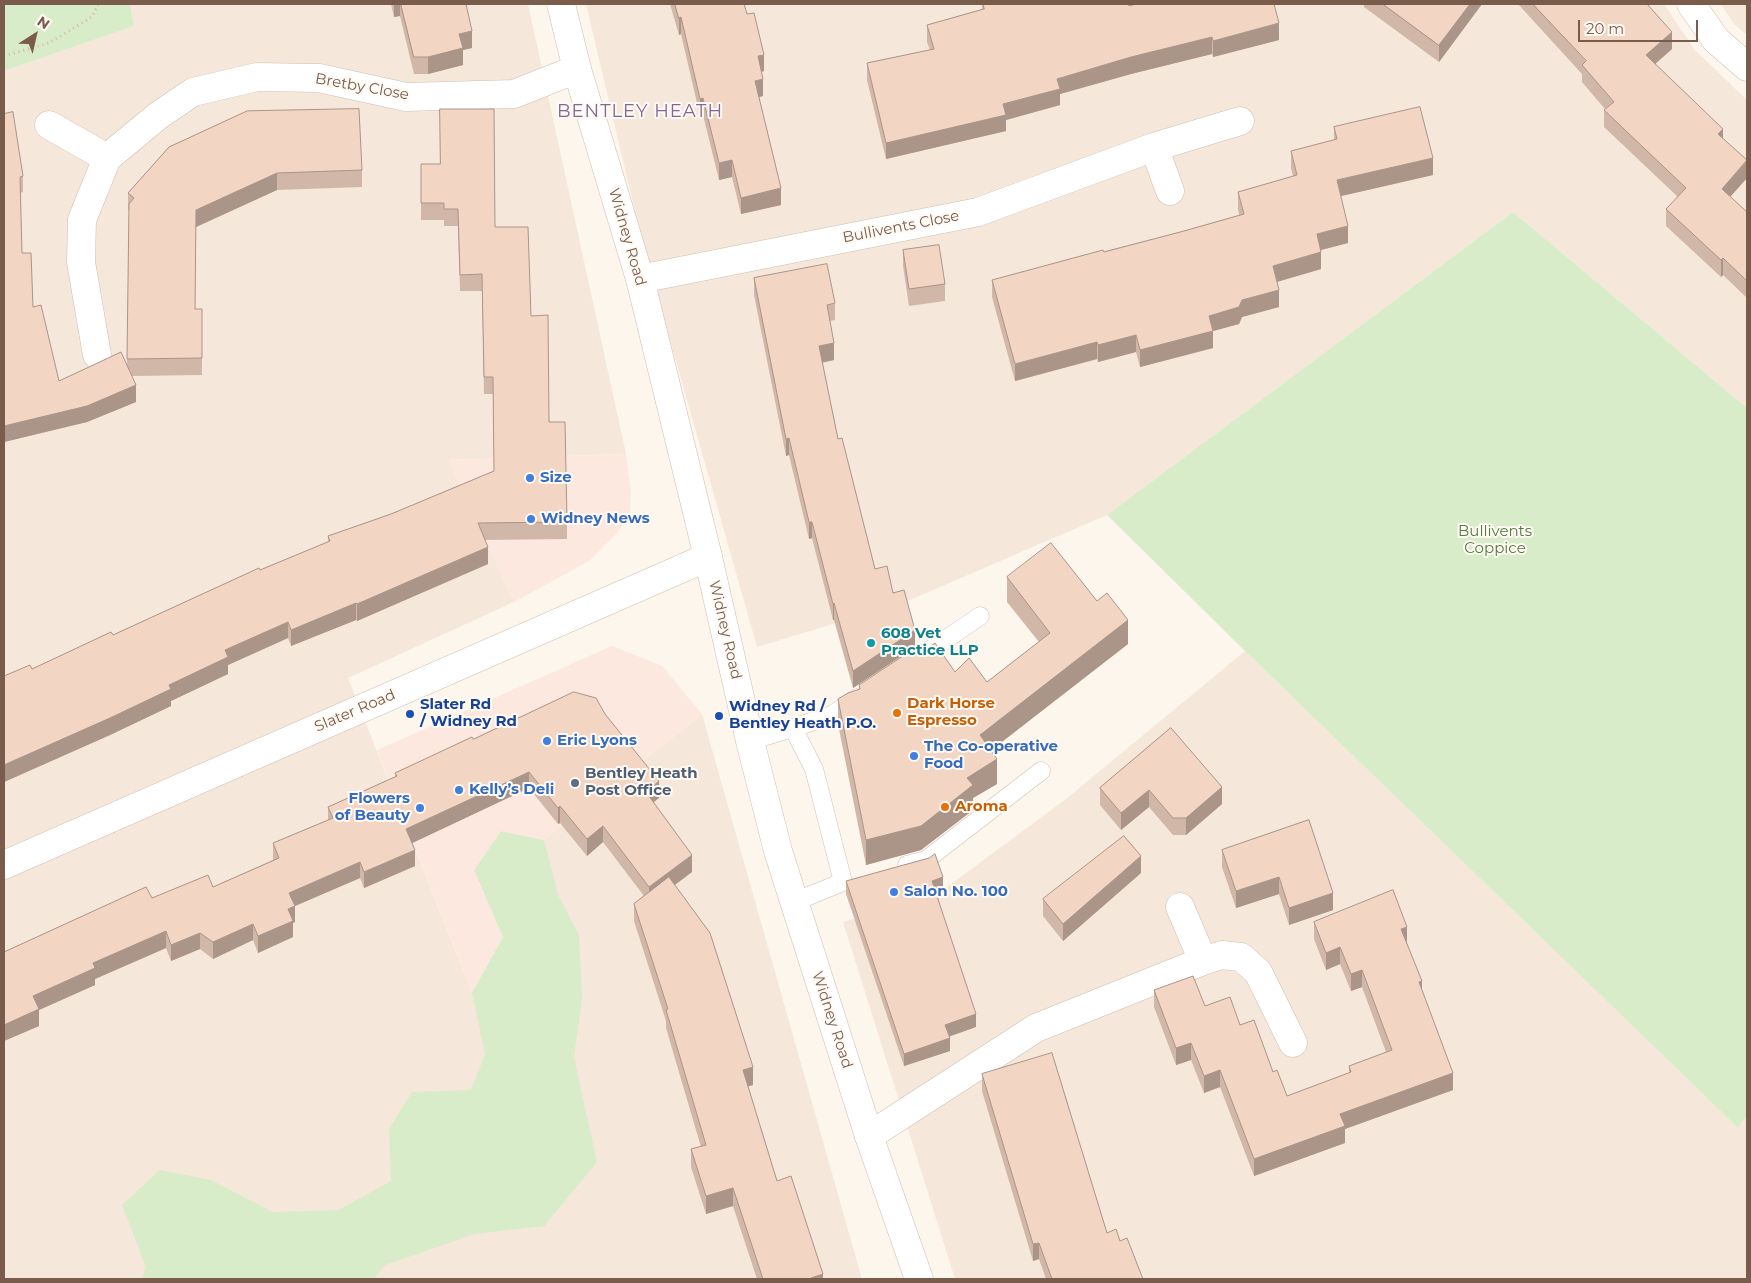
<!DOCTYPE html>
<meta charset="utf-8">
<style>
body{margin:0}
#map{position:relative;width:1751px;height:1283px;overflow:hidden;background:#fdf6ec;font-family:Montserrat,sans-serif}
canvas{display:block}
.frame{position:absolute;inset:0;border:5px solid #7a5c4d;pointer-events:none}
.north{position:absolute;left:10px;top:10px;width:50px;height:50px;-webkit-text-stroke:4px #fffaf3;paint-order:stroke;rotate:35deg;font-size:14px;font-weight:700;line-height:20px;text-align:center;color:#7a5c4d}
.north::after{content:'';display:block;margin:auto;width:18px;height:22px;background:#7a5c4d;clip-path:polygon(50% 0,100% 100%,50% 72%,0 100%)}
.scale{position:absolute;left:1578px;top:20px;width:120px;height:22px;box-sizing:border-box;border:2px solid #7a5c4d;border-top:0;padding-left:6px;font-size:15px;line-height:18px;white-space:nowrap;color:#7a5c4d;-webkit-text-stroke:4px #fffaf3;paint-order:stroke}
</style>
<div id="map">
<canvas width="1751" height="1283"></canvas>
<div class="frame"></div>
<div class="north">N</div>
<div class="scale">20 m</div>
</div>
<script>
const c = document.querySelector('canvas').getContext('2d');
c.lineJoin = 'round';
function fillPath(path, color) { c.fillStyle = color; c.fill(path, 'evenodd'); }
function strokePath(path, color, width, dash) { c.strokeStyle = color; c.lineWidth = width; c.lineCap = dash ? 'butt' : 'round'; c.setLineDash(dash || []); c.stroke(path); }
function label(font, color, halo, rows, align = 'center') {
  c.font = font + ' Montserrat,sans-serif'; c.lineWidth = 4; c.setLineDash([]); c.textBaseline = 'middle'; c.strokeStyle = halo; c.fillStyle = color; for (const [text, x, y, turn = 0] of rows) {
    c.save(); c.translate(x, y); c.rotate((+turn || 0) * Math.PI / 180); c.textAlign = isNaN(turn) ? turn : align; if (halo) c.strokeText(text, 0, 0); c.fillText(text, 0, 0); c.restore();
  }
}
fillPath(new Path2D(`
 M130,4H528L626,454L449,460L514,602L348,678L472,993L503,937L474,870L544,840L702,714L862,1279H4V71L134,26Z
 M586,4H1664L1694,49L1747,100V408L1513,212L1107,515L903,603L757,647L642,241Z
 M1721,4H1747V35L1734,24Z
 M1245,651L1738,1128L1747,1116V1279H955L843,922L943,890L1066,799Z`), '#f5e8da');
fillPath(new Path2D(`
 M626,454L631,493L630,514L617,533L589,561L514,602L449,460Z
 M612,646L662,666L702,714L544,840L501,831L474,870L503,937L472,993L377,750Z`), '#fde8e0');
fillPath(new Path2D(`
 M4,4H130L134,26L4,71Z
 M1513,212L1747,408V1116L1738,1128L1245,651L1107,515Z
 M501,831L544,840L559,897L579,935L582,999L574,1057L597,1162L544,1226L475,1234L385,1265L374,1279H142L146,1267L122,1205L160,1170L211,1180L273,1212L338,1210L391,1181L389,1129L412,1092L471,1090L485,1054L472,993L503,937L474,870Z`), '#d8ecc9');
const service = new Path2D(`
 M917,659L980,616
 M793,728L832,715L857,698
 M750,741L793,728L814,769L843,882L794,902
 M907,865L926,860L1041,771`);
const minor = new Path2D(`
 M1691,4L1716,40L1747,67
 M49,125L107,158
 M1154,147L1170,191
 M640,279L978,212L1154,147L1240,121
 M97,355L81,262L82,220L107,158L159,115L193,92L257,77L319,78L406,97L514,94L577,69
 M4,865L708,557
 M1180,907L1203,961
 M869,1136L1036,1028L1203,961L1222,955L1241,957L1258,972L1293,1043`);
const tertiary = new Path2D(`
 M561,4L577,69L640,279L708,557L750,741L778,851L869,1136L919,1279`);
strokePath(service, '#d1beb0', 19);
strokePath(minor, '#d1beb0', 29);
strokePath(tertiary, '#d1beb0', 29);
strokePath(new Path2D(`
 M4,56L49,43L92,17L98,4`), '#d9b8a5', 3, [1, 4]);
strokePath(service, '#fff', 18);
strokePath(minor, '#fff', 28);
strokePath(tertiary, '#fff', 28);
fillPath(new Path2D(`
 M391,4H466L472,48L463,50V65L428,74H414L400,16L394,17Z
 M670,4H744L764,71L761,72L763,96L759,97L781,205L741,214L732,177L719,180L703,115L700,116L681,34L679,35Z
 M982,4H1128L1129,6L1279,40L1213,57L1212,54L1131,74L1060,94V105L1006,120V131L886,159L867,80V63L930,50L927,42V25L982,9Z
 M1364,4H1482L1439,62L1364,7Z
 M1518,4H1647L1672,49L1655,64L1723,139L1747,160V178L1730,197L1747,212V298L1723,275L1721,277L1666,226V209L1678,197L1604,127V110L1605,109L1582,82V74Z
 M4,114L23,176V192L20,193L22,253L33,307L59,381L127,366L129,210H128V193L169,147L362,170V187L277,190L196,227L195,309H202V375L132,376L136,402L87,422L4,442Z
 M1334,127L1433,175L1341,196L1348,243L1321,250V269L1277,282L1279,307L1242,317L1239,324L1213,331V348L1140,367L1136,352L1098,362L1097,359L1015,381L992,297V280L1184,231L1239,215L1238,209V192L1293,176L1291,168V151L1334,140Z
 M421,164L495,227L531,316L567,522V539L485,540L488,564L357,621L356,620L291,646L288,638L228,665V674L171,701V706L110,735L4,782V676L32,669L113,635L260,570L328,542V536L391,514L494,471L493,394H484L482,291H460L458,226H444V220H421Z
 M903,250L945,284V301L909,306L903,266Z
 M754,278L835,303V320L830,321L834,360L822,363L838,439L875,569L893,593L915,647L853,688L834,620H833L812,538L809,539L789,455L786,456L754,295Z
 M1007,577L1128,644L991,750L997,784L973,798V810L921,850L866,865L838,724V699L859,689V685L923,652L955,672L987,682L1039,642L1007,602Z
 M605,714L659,798L653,802L692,872L675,885L753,1085L748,1086L777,1181L823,1279H757L733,1206L706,1214L691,1167V1149L701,1147L666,1028V1021L634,921V904L644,896L603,842L587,856L560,823L558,824L529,788L412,843L415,866L364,888L360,878L295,906V922L293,923V937L258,953L253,940L213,959L200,949L171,961L166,948L95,979V985L39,1010V1026L4,1041V952L152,898L213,887L273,860V843L328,820V807L395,777V773L473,739Z
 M1171,728L1222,804L1186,835H1173L1149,807L1121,830L1100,805V788Z
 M1309,820L1333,910L1289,925L1279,894L1236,908L1222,867V850Z
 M929,858L943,890L936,892L976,1027L950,1036V1051L904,1066L846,894V881Z
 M1141,873L1063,941L1043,916V899Z
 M1314,922L1407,944L1453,1090L1345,1129V1143L1254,1176L1220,1087L1204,1093L1191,1060L1176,1065L1154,1007V990L1205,1006L1240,1025L1273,1072L1287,1096L1349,1073V1066L1386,1052L1362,987L1351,991L1340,964L1326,970L1314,939Z
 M982,1074L1107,1233L1120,1241L1143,1279H1046L1039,1259L1033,1261L982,1091Z`), '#d1b7a8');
fillPath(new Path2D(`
 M394,4H400V16L394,17Z
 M1470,4H1482L1439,62V45Z
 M681,17V34L679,35V18Z
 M1279,23V40L1213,57V41Z
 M472,31V48L463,50V65L428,74V57L459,34Z
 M1672,32V49L1646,72V55Z
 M1212,37V54L1131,74L1060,94V105L1006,120V131L886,159V143L1003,104L1057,79L1131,57Z
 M764,55V71L758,73V56Z
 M763,79V96L755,98V81Z
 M703,98V115L700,116V99Z
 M1723,129V146L1718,134Z
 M1433,158V175L1337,197V180Z
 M732,160V177L719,180V163Z
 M1747,161V178L1722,206V189Z
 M277,173V190L196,227V210Z
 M781,188V205L741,214V198Z
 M1348,226V243L1317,251V234Z
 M1321,252V269L1273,283V266Z
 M1723,258V275L1721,277V260Z
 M1279,290V307L1242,317L1239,324L1213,331V348L1140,367V350L1209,316L1242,300Z
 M1136,335V352L1098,362V345Z
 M1097,342V359L1015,381V364Z
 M834,343V360L819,363V346Z
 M136,385V402L87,422L4,442V426Z
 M789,438V455L786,456V439Z
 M809,522H812V538L809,539Z
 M488,547V564L357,621V604Z
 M356,603V620L291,646V630Z
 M834,603V620H833V604Z
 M1128,620V644L980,759V735Z
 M288,622V638L228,665V674L171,701V706L110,735L4,782V765L225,650Z
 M915,630V647L853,688V671Z
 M997,759V784L973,798V810L921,850L866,865V840Z
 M529,772V788L406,846V829Z
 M659,781V798L646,808V792Z
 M1222,787V804L1186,835V818Z
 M1149,790V807L1121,830V813Z
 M560,806V823L558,824V808Z
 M603,826V842L587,856V839Z
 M415,850V866L364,888V872Z
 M692,855V872L649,904V887Z
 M1141,856V873L1063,941V924Z
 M360,862V878L295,906V922L293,923V937L258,953V936L289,893Z
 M943,877V890L932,893V881Z
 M1279,877V894L1236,908V891Z
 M1333,893V910L1289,925V908Z
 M253,924V940L213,959V942Z
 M1407,927V944L1401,946V929Z
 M166,931V948L95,979V985L39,1010V1026L4,1041V1025L33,996L93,963Z
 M200,933V949L171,961V945Z
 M1340,947V964L1326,970V953Z
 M1362,970V987L1351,991V974Z
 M1422,981V998L1419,982Z
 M976,1014V1027L945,1038V1025Z
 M950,1038V1051L904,1066V1054Z
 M1191,1043V1060L1176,1065V1048Z
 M753,1067V1085L743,1088V1070Z
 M1220,1070V1087L1204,1093V1076Z
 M1453,1073V1090L1345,1129V1143L1254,1176V1159L1340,1114Z
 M733,1188V1206L706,1214V1196Z
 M1039,1243V1259L1033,1261V1244Z
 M823,1274V1279H811V1278Z`), '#aa9588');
const building = new Path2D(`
 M401,4H466L472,31L459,34L463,48L428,57H414Z
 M675,4H744L747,14L754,13L764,55L758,56L763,79L755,81L781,188L741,198L732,160L719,163L703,98L700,99L681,17L679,18Z
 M983,4H1128L1129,6L1136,4H1274L1279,23L1213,41L1212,37L1131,57L1057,79L1060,89L1003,104L1006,115L886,143L867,63L934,49L927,25L984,9Z
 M1383,4H1470L1439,45Z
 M1533,4H1647L1672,32L1646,55L1723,129L1718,134L1747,160L1722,189L1747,212V281L1723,258L1721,260L1666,209L1686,188L1604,110L1614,102L1582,65L1586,61Z
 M1420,107L1433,158L1337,180L1348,226L1317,234L1321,252L1273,266L1279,290L1242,300L1239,307L1209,316L1213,331L1140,350L1136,335L1098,345L1097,342L1015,364L992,280L1103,250L1104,252L1184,231L1244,214L1238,192L1297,175L1291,151L1337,139L1334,127Z
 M359,109L362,170L277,173L196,210L195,309H202V358L127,359L129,204L134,198L128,193L169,147L247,111Z
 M440,109H494L495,227H528L531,316L548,315L549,422H565L567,522L478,523L488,547L357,604L356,603L291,630L288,622L225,650L228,657L169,685L171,689L110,718L4,765V676L30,665L32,669L111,632L113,635L259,568L260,570L330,541L328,536L391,514L494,471L493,377H484L482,274L460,275L458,209H444V203H421V164H440Z
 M13,112L23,176L20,177L22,253H31L33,307L41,305L59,381L121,352L136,385L87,406L4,426V114Z
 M939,245L945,284L909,289L903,250Z
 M827,264L835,303L827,305L834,343L819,346L838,439L842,438L875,569L887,566L893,593L904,590L915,630L853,671L834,603L833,604L812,522H809L789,438L786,439L754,278Z
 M1051,543L1097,601L1107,593L1128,620L980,735L997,759L967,778L973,785L921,826L866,840L838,699L848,693L860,689L859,685L921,644L923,652L935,643L955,672L969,658L987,682L1050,633L1007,577Z
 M574,692L596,698L605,714L659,781L646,792L692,855L649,887L603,826L587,839L560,806L558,808L529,772L406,829L415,850L364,872L360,862L289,893L295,906L288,909L293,921L258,936L253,924L213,942L200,933L171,945L166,931L93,963L95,968L33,996L39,1009L4,1025V952L146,887L152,898L208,875L213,887L279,858L273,843L333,818L328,807L397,776L395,773L472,737L473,739Z
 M1171,728L1222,787L1186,818H1173L1149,790L1121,813L1100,788Z
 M1309,820L1333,893L1289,908L1279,877L1236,891L1222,850Z
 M1124,836L1141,856L1063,924L1043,899Z
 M935,854L943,877L932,881L976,1014L945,1025L950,1038L904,1054L846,881L929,858Z
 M669,877L710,933L753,1067L743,1070L777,1181L791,1176L823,1274L811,1278L812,1279H763L733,1188L706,1196L691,1149L706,1145L666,1010L668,1009L634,904Z
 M1393,890L1407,927L1401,929L1422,981L1419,982L1453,1073L1340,1114L1345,1126L1254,1159L1220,1070L1204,1076L1191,1043L1176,1048L1154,990L1193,976L1205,1006L1230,997L1240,1025L1254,1020L1273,1072L1277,1070L1287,1096L1351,1072L1349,1066L1392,1050L1362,970L1351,974L1340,947L1326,953L1314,922Z
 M1052,1053L1107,1233L1116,1229L1120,1241L1127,1238L1143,1279H1052L1039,1243L1033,1244L982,1074Z`);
fillPath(building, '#f3d5c3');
strokePath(building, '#aa9588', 1);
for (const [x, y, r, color] of [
 [530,478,5,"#3f7fe0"],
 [531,519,5,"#3f7fe0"],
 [871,643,5,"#0f9aa8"],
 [897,713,5,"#e8710a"],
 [410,714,5,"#1a4fb4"],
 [719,716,5,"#1a4fb4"],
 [547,741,5,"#3f7fe0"],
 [914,756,5,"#3f7fe0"],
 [575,783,5,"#5c6f8a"],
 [459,790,5,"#3f7fe0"],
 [945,807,5,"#e8710a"],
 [420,808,5,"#3f7fe0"],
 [894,892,5,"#3f7fe0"]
]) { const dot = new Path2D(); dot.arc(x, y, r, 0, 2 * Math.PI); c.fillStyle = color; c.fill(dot); strokePath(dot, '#fffaf3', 2); }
label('15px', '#7a5c4d', '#fffaf3', [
 ["Bretby Close",362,87,10],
 ["Bullivents Close",901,227,-11],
 ["Widney Road",627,237,74],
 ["Widney Road",725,630,77],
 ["Slater Road",355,711,-23],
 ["Widney Road",832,1020,72]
]);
label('bold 15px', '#366cbe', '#fffaf3', [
 ["Size",540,478],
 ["Widney News",541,519],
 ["Eric Lyons",557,741],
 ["The Co-operative",924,747],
 ["Food",924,764],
 ["Kelly’s Deli",469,790],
 ["Flowers",410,799,"right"],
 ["of Beauty",410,816,"right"],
 ["Salon No. 100",904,892]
], 'left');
label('15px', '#537a41', '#fffaf3', [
 ["Bullivents",1495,532],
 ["Coppice",1495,549]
]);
label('bold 15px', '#0d838f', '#fffaf3', [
 ["608 Vet",881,634],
 ["Practice LLP",881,651]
], 'left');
label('bold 15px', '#c56008', '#fffaf3', [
 ["Dark Horse",907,704],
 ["Espresso",907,721],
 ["Aroma",955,807]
], 'left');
label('bold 15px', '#164399', '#fffaf3', [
 ["Slater Rd",420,705],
 ["/ Widney Rd",420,722],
 ["Widney Rd /",729,707],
 ["Bentley Heath P.O.",729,724]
], 'left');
label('bold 15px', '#4e5e75', '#fffaf3', [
 ["Bentley Heath",585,774],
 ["Post Office",585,791]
], 'left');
c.letterSpacing = '1px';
label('18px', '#846695', '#fffaf3', [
 ["BENTLEY HEATH",640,112]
]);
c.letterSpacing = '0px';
</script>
